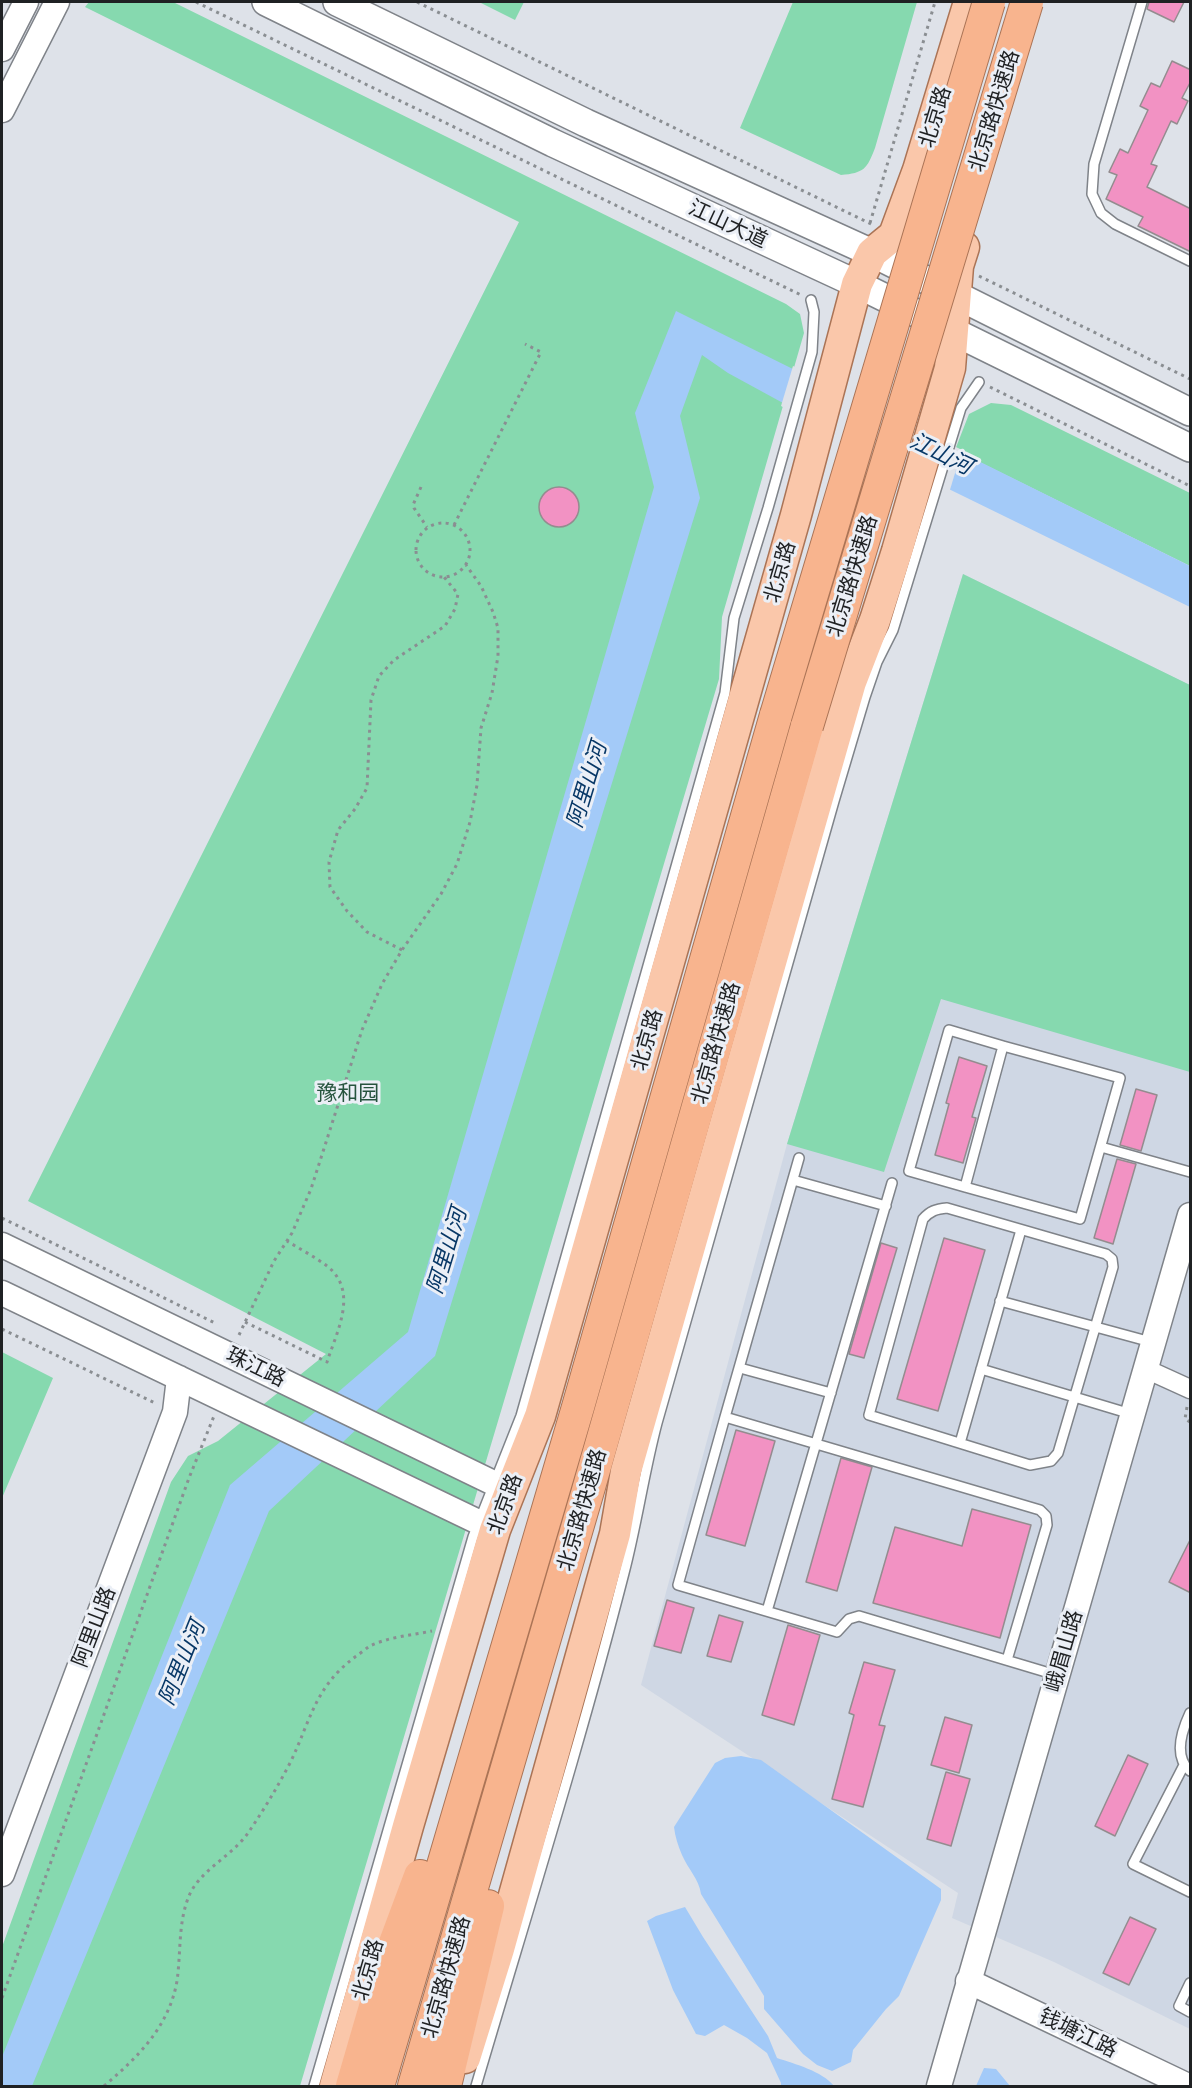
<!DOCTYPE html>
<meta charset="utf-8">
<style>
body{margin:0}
#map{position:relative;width:1192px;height:2088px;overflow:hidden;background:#dee2e9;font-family:"Golos Text",sans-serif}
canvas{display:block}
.frame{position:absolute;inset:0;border:3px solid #1f2123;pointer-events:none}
</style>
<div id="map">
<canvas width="1192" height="2088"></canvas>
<div class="frame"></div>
</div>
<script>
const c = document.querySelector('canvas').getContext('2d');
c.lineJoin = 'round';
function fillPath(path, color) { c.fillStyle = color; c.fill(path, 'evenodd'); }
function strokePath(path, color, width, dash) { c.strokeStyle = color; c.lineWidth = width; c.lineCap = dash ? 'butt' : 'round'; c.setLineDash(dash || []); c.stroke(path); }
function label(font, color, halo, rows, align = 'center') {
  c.font = font + ' "Golos Text","Noto Sans SC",sans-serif'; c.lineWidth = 6; c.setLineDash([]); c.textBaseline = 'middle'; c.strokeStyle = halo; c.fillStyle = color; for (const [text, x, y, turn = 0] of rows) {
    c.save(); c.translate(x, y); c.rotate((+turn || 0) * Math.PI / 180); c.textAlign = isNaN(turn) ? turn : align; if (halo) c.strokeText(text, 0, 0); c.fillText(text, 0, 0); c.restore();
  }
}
fillPath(new Path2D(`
 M963,574L1190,685V2029L1054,1962L952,1918L958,1893L641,1685L787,1144Z`), '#cfd7e4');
fillPath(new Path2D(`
 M89,2H173L786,304L800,314L804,333L722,617L719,679L300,2086H2V1947L171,1482L188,1456L218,1441L326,1354L28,1201L519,222L85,7Z
 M479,2H524L515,20Z
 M793,2H917L875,148C867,169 864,173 841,175L740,128Z
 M991,403L1011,405L1190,493V566L955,450L969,414Z
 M963,574L1190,685V1072L941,999L884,1172L787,1144Z
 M2,1352L53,1378L2,1498Z`), '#86d9af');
fillPath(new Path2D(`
 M676,311L1190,566V607L871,451L728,373L702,355L680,416L700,498L435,1356L269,1511L32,2086H2V2057L230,1485L408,1332L654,487L635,413Z
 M741,1756L761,1760L941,1889V1900L899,1996L886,2009L853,2050L851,2062L832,2071L817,2065L803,2054L764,2009V1996L701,1894C699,1879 688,1869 682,1855C678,1846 675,1836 674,1827L715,1763L725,1758Z
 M685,1907L703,1937L768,2036L777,2058C795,2064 822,2071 834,2086H781V2083L767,2053L747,2038L724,2025L705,2036L696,2034L673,1990L647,1921L656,1916Z
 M984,2068L996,2069L1010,2086H976Z`), '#a3caf8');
fillPath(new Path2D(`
 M793,366L962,450L949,493L870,454L781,406Z`), '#dee2e9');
const building = new Path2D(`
 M1149,2H1184L1174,22L1147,9Z
 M1172,61L1191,70V81L1182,98L1188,101L1177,124L1171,121L1151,164L1157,166L1147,187L1191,209V252L1138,226L1143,217L1106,199L1117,175L1109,172L1120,149L1128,153L1148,110L1140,106L1151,83L1160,87Z
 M539 507a20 20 0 1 1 40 0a20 20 0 1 1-40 0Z
 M959,1057L987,1066L972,1117L976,1118L963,1163L935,1155L949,1104L946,1103Z
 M1136,1089L1157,1095L1141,1151L1120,1145Z
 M1117,1159L1136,1164L1113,1244L1094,1238Z
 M944,1238L985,1250L938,1411L897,1399Z
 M881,1243L897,1248L864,1358L849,1354Z
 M736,1430L775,1441L745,1546L706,1535Z
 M841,1458L872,1467L837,1591L806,1582Z
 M972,1509L1031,1525L1000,1638L873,1603L895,1527L962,1546Z
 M1191,1538V1593L1169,1582Z
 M667,1600L694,1608L681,1653L654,1646Z
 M719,1615L743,1622L731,1662L707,1656Z
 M788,1625L820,1635L794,1725L762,1715Z
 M864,1662L895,1670L879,1725L885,1726L863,1807L832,1799L854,1715L849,1713Z
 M945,1717L972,1725L959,1773L931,1765Z
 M1128,1755L1148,1764L1115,1836L1095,1826Z
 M946,1772L970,1779L951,1846L927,1839Z
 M1130,1917L1156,1929L1129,1985L1103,1973Z`);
fillPath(building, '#f292c3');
strokePath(building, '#948c8f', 1.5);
const service = new Path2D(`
 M1142,2L1094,164L1092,194L1101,213L1115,224L1190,261
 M1003,1046L1120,1078L1080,1219L965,1187Z
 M1101,1147L1190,1172
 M793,1180L886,1206
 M965,1187L909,1171L949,1030L1003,1046
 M947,1208L1106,1254L1112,1259L1113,1267L1058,1453L1051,1461L1030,1465L869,1415L923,1219C930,1211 936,1209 947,1208Z
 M1000,1301L1151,1342
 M740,1368L831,1393
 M981,1369L1131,1414
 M725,1417L799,1158
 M960,1443L1021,1230
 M767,1611L892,1183
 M1007,1660L1047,1525L1046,1516L1040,1510L725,1417L678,1585L837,1632L849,1619L859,1616L1056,1675
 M1190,1713C1182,1730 1173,1756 1190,1771
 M1184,1765L1133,1864L1190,1892
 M1190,1983L1179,2006L1190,2012
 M314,2086L473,1537L521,1416L725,693L734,618L768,508L812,352L814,312L811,300
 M476,2086C526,1916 580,1745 624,1573C637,1523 644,1472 657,1423L834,801L865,697L877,662L893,630L961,408L979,382`);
const minor = new Path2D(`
 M1146,1369L1190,1389`);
const tertiary = new Path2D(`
 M2,49L26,2
 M2,110L57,2
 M2,1245L510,1491
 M2,1293L495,1530
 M2,1874L175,1412L179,1378
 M968,1981L1188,2086
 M939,2086L1190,1215`);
const secondary = new Path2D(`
 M266,2L553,143L857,284L1190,448
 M337,2L586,123L872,253L1190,412`);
const primary = new Path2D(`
 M465,2058L499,1949L615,1534L626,1471L851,682L875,620L897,551L950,368L958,266L964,247
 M335,2086L408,1826L495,1530L540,1416L796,515L857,284L872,253L894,235L918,170L969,2`);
const trunk = new Path2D(`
 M352,2086L389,1959L420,1876
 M378,2086L578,1407L776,715
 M414,2086L587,1494L807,726
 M445,2086L488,1906`);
strokePath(service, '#7f8389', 12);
strokePath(minor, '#7f8389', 21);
strokePath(tertiary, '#7f8389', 27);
strokePath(secondary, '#7f8389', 30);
strokePath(primary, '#ab7456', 33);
strokePath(trunk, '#ab7456', 34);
strokePath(new Path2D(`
 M196,2L801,295
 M417,2L871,224
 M870,223L935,2
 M979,276L1190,379
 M990,387L1190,486
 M421,487L413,505L414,508L427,527
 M416 550a27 27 0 1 1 54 0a27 27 0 1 1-54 0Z
 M454,525L541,352L525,344
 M402,950L367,932L347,911L330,887L329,862L338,830L355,809L367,788L371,700L379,676L394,660L445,626L455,609L458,594L444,577
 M2,1218L217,1324
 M245,1322L327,1362C337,1331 359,1291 327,1266C315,1257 300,1249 287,1241
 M2,1329L157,1404
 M239,1335L274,1261L292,1233L311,1189L362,1030L382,984L402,950L441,894L457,864L470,822L477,785L481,728L492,693L498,656V628L493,612L481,586L466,565
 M1187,1407L1185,1419L1190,1422
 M2,1998L189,1478L214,1416
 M104,2086C137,2058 169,2027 177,1981C181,1953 178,1922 189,1896C199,1871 232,1856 248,1833C263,1811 277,1788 290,1763C311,1720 314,1688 355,1657C360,1654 365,1649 370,1646C388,1637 412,1635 432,1631`), '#8a8e92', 3, [3, 4.5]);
strokePath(service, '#fff', 9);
strokePath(minor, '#fff', 18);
strokePath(tertiary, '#fff', 24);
strokePath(secondary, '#fff', 27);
strokePath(primary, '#fac7aa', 30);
strokePath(trunk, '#f8b48e', 32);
const trunkBridge = new Path2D(`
 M776,715L989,2
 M807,726L1027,2`);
strokePath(trunkBridge, '#ab7456', 34, []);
strokePath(trunkBridge, '#f8b48e', 32);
label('21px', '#1f2123', '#ebeff6', [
 ["北京路快速路",994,111,-73],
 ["北京路",935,117,-73],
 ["江山大道",728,224,25],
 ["北京路",780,572,-74],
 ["北京路快速路",852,576,-73],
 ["北京路",647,1040,-74],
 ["北京路快速路",716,1043,-74],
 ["珠江路",256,1367,26],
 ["北京路",505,1504,-70],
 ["北京路快速路",582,1510,-74],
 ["阿里山路",94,1627,-69],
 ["峨眉山路",1064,1651,-74],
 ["北京路",368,1970,-74],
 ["北京路快速路",446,1977,-74],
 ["钱塘江路",1078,2033,26]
]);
label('21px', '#26543e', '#ebeff6', [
 ["豫和园",348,1093]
]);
label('italic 22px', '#083867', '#ebeff6', [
 ["江山河",941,454,26],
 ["阿里山河",587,785,-73],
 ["阿里山河",447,1251,-73],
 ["阿里山河",182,1663,-68]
]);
</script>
